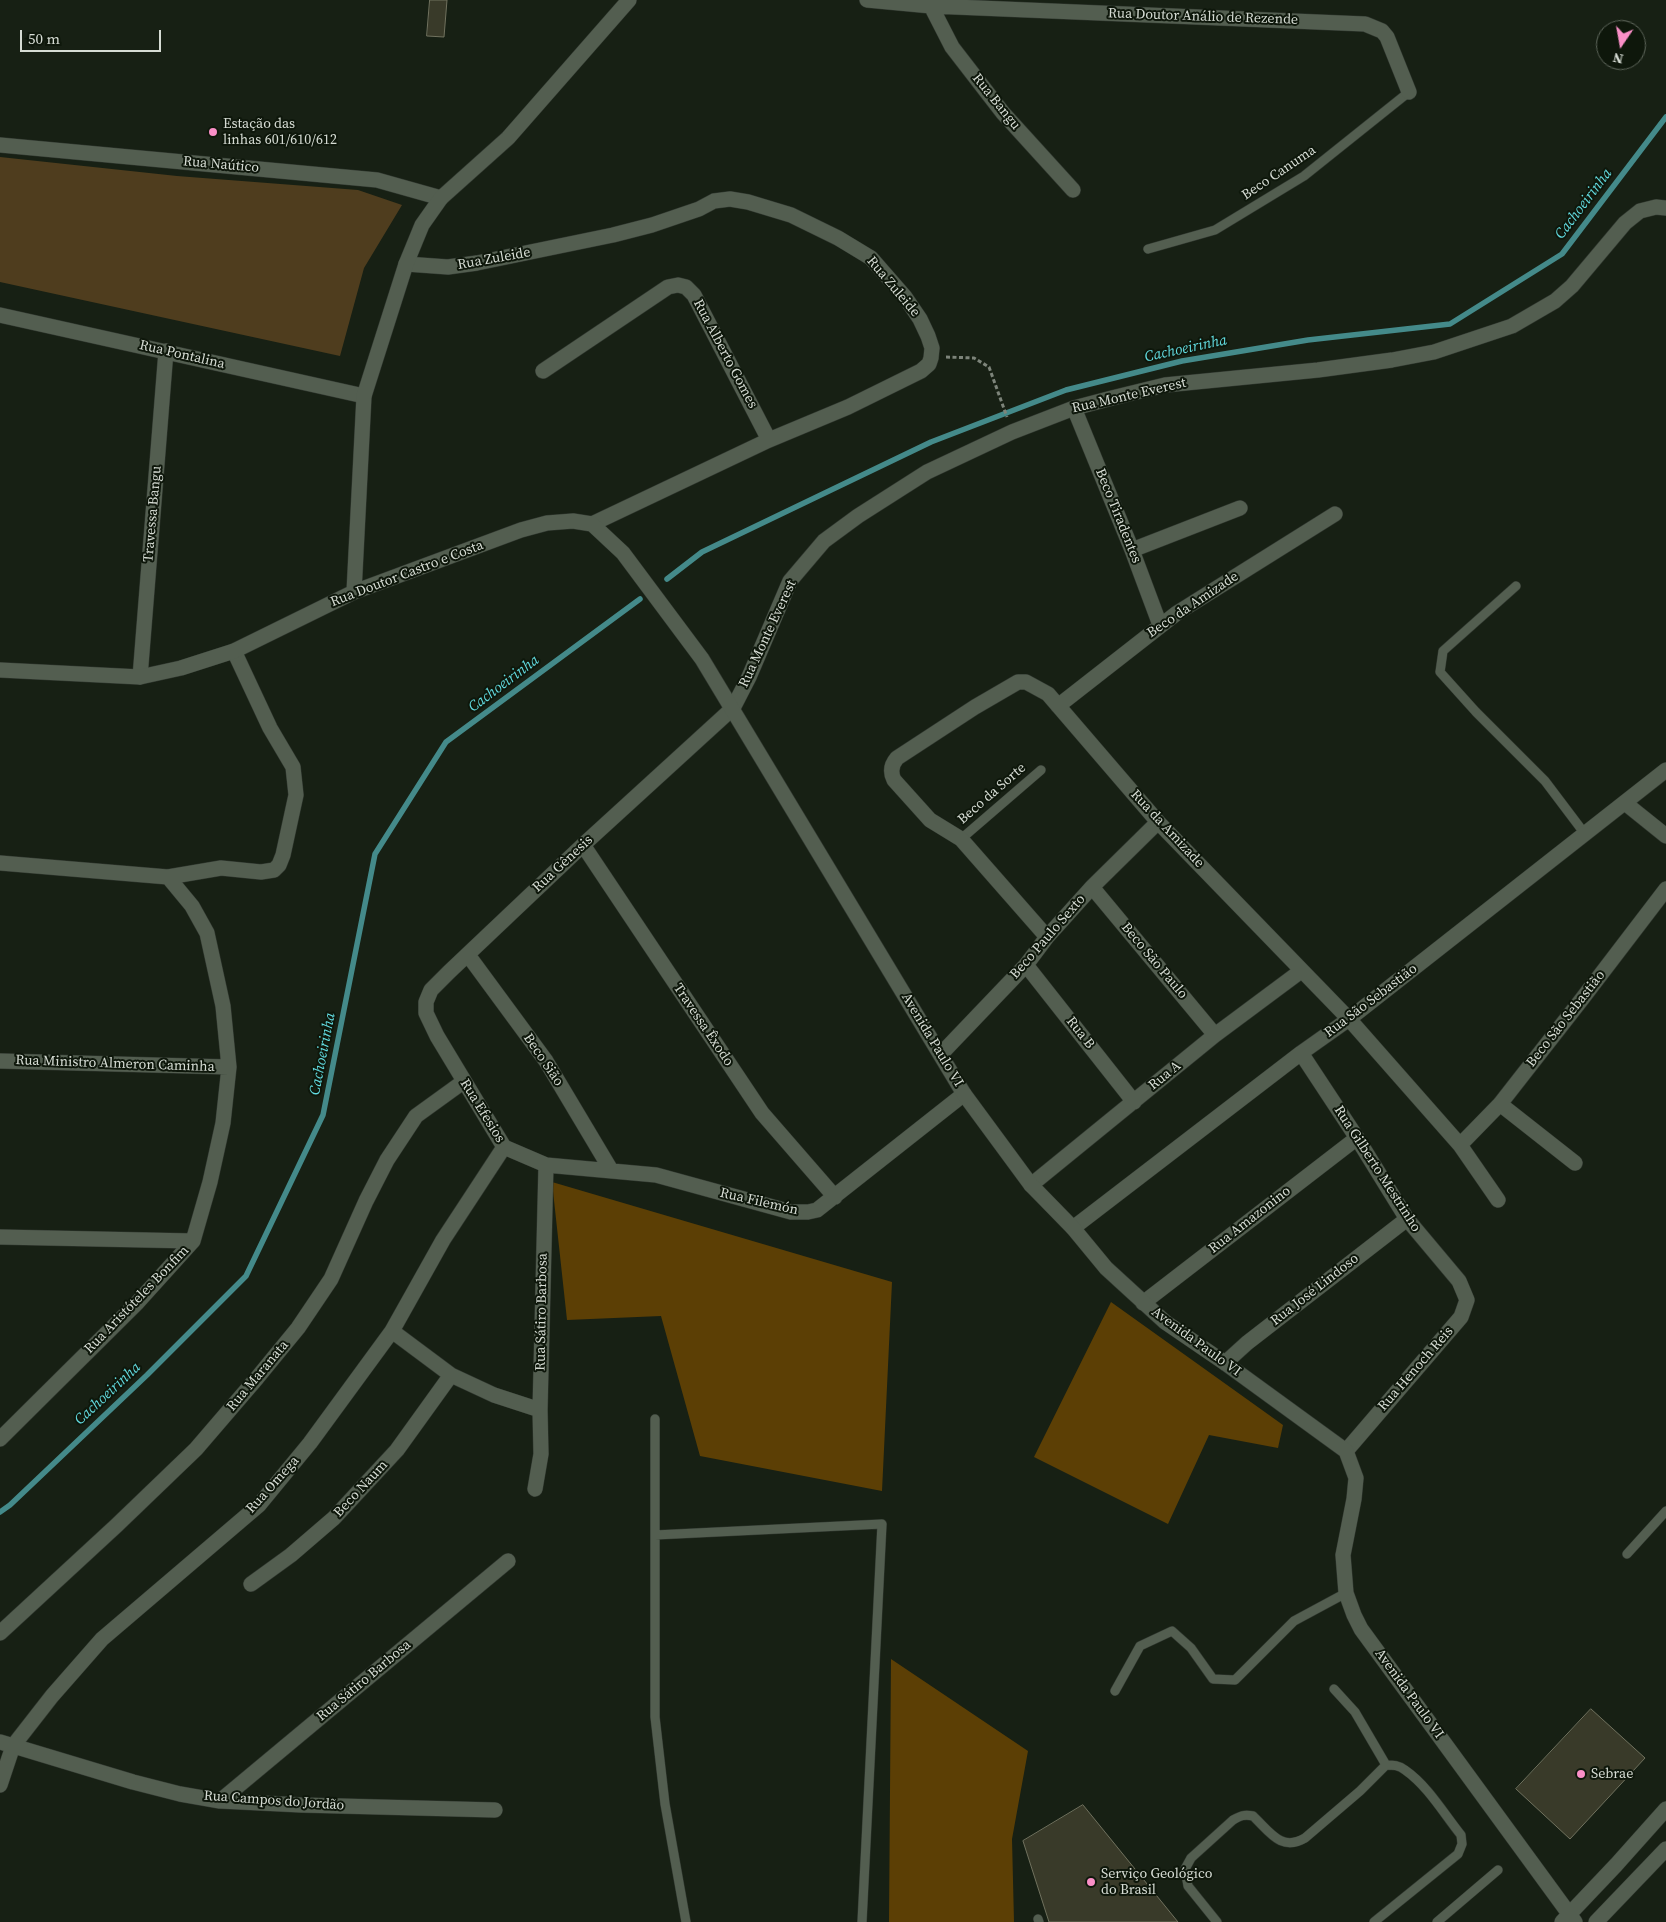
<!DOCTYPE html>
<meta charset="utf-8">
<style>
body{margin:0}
#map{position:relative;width:1666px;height:1922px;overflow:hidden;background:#172014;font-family:"Source Serif 4",serif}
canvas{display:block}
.north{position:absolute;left:1596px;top:20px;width:50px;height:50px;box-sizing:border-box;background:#0e170b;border:1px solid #5e665b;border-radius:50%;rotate:192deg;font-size:14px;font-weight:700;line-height:20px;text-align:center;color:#d6dcd4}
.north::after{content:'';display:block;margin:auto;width:18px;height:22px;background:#fa8fc7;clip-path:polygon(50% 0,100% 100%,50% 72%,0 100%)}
.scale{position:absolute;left:20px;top:30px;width:141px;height:22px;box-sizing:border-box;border:2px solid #d6dcd4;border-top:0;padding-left:6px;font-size:15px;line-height:18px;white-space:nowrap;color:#d6dcd4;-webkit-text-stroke:4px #0e170b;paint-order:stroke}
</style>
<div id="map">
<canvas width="1666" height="1922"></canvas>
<div class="north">N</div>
<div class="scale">50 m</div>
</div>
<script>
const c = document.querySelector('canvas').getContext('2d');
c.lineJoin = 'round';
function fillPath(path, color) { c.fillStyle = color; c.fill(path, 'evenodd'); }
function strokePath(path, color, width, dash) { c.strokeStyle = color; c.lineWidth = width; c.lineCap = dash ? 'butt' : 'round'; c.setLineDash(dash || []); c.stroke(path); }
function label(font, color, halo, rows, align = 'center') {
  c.font = font + ' "Source Serif 4",serif'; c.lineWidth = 4; c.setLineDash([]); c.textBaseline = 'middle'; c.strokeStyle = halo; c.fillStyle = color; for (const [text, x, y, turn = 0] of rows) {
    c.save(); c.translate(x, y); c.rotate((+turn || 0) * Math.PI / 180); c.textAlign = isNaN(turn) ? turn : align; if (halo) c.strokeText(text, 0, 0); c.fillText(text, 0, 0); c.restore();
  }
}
fillPath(new Path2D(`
 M0,157L177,176L358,190L402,205L364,268L340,356L0,282Z`), '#4f3d1e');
fillPath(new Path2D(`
 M552,1182L892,1282L882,1491L700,1456L661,1316L567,1320Z
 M1111,1302L1283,1425L1278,1448L1209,1435L1168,1524L1034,1457Z
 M891,1659L1028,1751L1012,1839L1014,1922H889Z`), '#5c3f05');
strokePath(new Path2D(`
 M667,579L702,552L931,442L1066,390L1182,361L1308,340L1450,324L1562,254L1666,117
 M0,1512L10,1505L147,1375L246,1276L323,1115L375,854L446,742L640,599`), '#448a8a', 5.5);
const building = new Path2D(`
 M430,0H447L444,37L427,36Z
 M1591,1709L1645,1758L1570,1839L1516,1789Z
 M1083,1805L1178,1922H1049L1023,1841Z`);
fillPath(building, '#393a29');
strokePath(building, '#71725f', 1);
const lane = new Path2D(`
 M1148,249L1215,230L1304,176L1409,92
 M1516,586L1443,651L1440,672L1476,712L1545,781L1585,834
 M961,839L1041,770
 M655,1419V1717L665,1804L686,1922
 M655,1535L882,1524L862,1922
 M1627,1554L1666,1511
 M1334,1689L1355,1712L1386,1765
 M1115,1691L1140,1646L1172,1631L1191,1648L1213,1679L1235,1680L1294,1621L1346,1593
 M1038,1919L1039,1922
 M1217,1922L1188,1886L1185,1869L1191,1858L1233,1820C1240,1816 1244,1814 1253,1816C1270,1832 1281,1852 1305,1838L1360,1791L1386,1765C1393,1765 1399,1765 1405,1770C1428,1786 1444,1814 1461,1835L1462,1844L1458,1854L1374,1922
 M1437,1922L1498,1870`);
const street = new Path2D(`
 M867,0L931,6L1365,24L1382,31L1387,37L1409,92
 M931,6L952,47L1003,113L1073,190
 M0,145L377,180L441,198
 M406,264L448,267L477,263L613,235L652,225L699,209L714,201L730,199L748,202L791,215L838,238L871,258L905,297L920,319L928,336L932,348L931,358L929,364L921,371L848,407L769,440L592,524
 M0,315L364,396
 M543,371L668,287L678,285L686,287L694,295L769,440
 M1074,408L1132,550L1160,625
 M1132,550L1240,508
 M140,677L166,351
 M1058,706L1177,613L1335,514
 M1625,803L1666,836
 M583,845L762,1113L835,1197
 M0,863L168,877L221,868L261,872L274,870L279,865L283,855L296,795L293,767L270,728L234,651
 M1092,887L1215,1035
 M1047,937L961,839L930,820L894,780C890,772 891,765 897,758L975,707L1018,682H1026L1048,694L1158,822L1349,1019L1460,1145L1498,1200
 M468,955L546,1061L611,1170
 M1026,965L1134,1102
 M1301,1053L1357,1138L1407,1219L1459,1281L1467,1300L1461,1317L1346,1451
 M941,1054L1026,965L1047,937L1092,887L1158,822
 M0,1061L229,1067
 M964,1094L817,1210L808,1212H791L656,1175L546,1165L504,1147L437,1036L426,1013V1002L431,990L449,972L583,845L733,708L749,677L790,581L824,541L858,516L927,472L1012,432L1074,408L1112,398L1165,385L1318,370L1392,360L1434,352L1512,326L1555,301L1572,286L1625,223L1640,211L1656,207L1666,208
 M1500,1104L1575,1163
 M1460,1145L1500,1104L1582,999L1666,889
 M1031,1185L1215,1035L1301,971
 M1073,1228L1301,1053L1349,1019L1666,770
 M0,1237L193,1241
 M1143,1303L1357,1138
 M392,1331L451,1375L494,1395L540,1410
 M1225,1363L1247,1343L1407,1219
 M0,1439L137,1303L193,1241L210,1182L223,1123L229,1067L223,1006L207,933L192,906L168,877
 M535,1489L541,1454L540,1410L546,1165
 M251,1584L291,1555L334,1518L397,1450L451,1375
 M0,1633L117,1525L196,1449L257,1378L298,1328L331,1279L366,1201L387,1160L416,1116L463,1082
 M0,1742L133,1782L180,1794L220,1801L301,1805L495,1810
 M0,1785L13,1746L52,1696L102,1639L259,1505L310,1443L392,1331L443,1240L504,1147
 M220,1801L508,1561`);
const secondary = new Path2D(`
 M354,592L364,396L406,264L422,225L441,198L508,138L629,0
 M0,670L140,677L181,668L234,651L354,592L521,530L547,523L573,521L592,524L623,553L702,659L964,1094L1031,1185L1073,1228L1106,1268L1165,1322L1225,1363L1346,1451L1356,1478L1354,1499L1343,1555L1346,1593L1354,1615L1361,1629L1575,1922
 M1562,1922L1616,1865L1666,1809
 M1596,1922L1666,1849`);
strokePath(lane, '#313830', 10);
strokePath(street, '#313830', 16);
strokePath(secondary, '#313830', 16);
strokePath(new Path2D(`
 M946,357L974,358L989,367L1007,417`), '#7d847a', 3, [4, 2.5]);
strokePath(lane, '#535e50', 9);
strokePath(street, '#535e50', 15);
strokePath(secondary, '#535e50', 15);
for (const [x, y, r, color] of [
 [213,132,5,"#fa8fc7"],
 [1581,1774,5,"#fa8fc7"],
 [1091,1882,5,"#fa8fc7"]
]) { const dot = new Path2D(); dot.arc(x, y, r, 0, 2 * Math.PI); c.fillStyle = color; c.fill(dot); strokePath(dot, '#0e170b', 2); }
label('14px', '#d6dcd4', '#0e170b', [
 ["Rua Doutor Análio de Rezende",1203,17,2],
 ["Rua Bangu",996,102,51],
 ["Rua Naútico",221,165,5],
 ["Beco Canuma",1279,173,-34],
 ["Rua Zuleide",494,259,-10],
 ["Rua Zuleide",893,287,50],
 ["Rua Alberto Gomes",725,354,62],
 ["Rua Pontalina",182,355,13],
 ["Rua Monte Everest",1129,396,-13],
 ["Travessa Bangu",153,514,-85],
 ["Beco Tiradentes",1118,516,68],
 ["Rua Doutor Castro e Costa",407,574,-21],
 ["Beco da Amizade",1193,605,-34],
 ["Rua Monte Everest",768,634,-65],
 ["Beco da Sorte",992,794,-41],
 ["Rua da Amizade",1167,829,47],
 ["Rua Gênesis",563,864,-43],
 ["Beco Paulo Sexto",1048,937,-49],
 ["Beco São Paulo",1154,961,50],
 ["Rua São Sebastião",1371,1001,-37],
 ["Beco São Sebastião",1566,1019,-52],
 ["Travessa Êxodo",703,1025,56],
 ["Rua B",1080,1033,52],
 ["Avenida Paulo VI",932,1040,59],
 ["Beco Sião",543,1060,56],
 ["Rua Ministro Almeron Caminha",115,1064,2],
 ["Rua A",1165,1076,-39],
 ["Rua Efesios",482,1111,58],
 ["Rua Gilberto Mestrinho",1377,1169,57],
 ["Rua Filemón",759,1202,13],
 ["Rua Amazonino",1250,1220,-38],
 ["Rua José Lindoso",1315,1290,-38],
 ["Rua Aristóteles Bonfim",137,1300,-46],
 ["Rua Sátiro Barbosa",542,1312,-89],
 ["Avenida Paulo VI",1196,1342,36],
 ["Rua Henoch Reis",1416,1369,-49],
 ["Rua Maranata",258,1376,-50],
 ["Rua Omega",273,1485,-48],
 ["Beco Naum",361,1489,-47],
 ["Rua Sátiro Barbosa",364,1681,-40],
 ["Avenida Paulo VI",1409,1694,54],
 ["Rua Campos do Jordão",274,1801,4]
]);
label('14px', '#d6dcd4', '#0e170b', [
 ["Estação das",223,124],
 ["linhas 601/610/612",223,140],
 ["Sebrae",1591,1774],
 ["Serviço Geológico",1101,1874],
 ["do Brasil",1101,1890]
], 'left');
label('italic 15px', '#62dbe0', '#0e170b', [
 ["Cachoeirinha",1584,204,-53],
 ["Cachoeirinha",1186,349,-12],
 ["Cachoeirinha",504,684,-37],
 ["Cachoeirinha",323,1054,-79],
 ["Cachoeirinha",108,1394,-43]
]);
</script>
